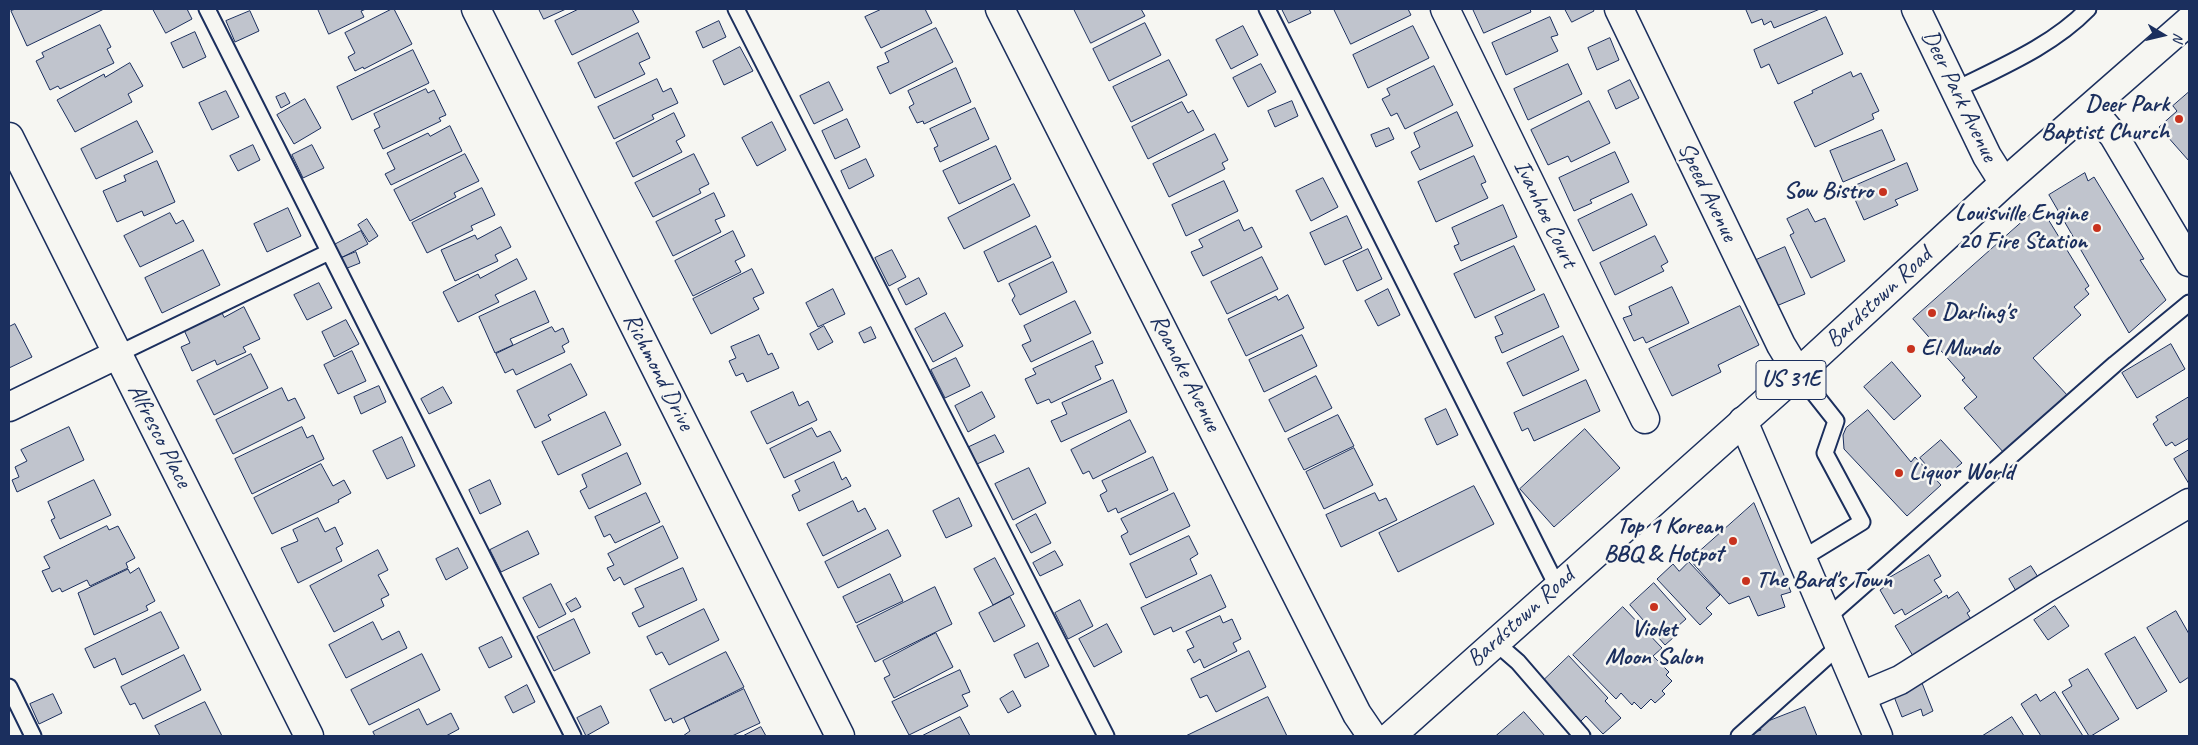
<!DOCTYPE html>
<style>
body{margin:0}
#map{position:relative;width:2198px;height:745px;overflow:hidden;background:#f6f6f2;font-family:Caveat,sans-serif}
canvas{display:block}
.frame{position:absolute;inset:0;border:10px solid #1b2f5e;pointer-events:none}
.north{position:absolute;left:2138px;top:10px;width:50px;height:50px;-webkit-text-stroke:4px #f6f6f2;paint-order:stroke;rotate:99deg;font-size:14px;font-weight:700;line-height:20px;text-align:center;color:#1b2f5e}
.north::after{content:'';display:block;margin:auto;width:18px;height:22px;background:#1b2f5e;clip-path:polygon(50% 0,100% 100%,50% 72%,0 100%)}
</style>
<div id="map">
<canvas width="2198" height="745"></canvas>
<div class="frame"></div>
<div class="north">N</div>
</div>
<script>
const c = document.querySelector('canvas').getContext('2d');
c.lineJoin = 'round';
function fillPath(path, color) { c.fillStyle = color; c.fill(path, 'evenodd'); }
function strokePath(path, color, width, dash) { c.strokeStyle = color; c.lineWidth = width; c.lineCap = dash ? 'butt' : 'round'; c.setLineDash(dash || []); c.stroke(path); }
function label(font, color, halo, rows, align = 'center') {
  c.font = font + ' Caveat,sans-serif'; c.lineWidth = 5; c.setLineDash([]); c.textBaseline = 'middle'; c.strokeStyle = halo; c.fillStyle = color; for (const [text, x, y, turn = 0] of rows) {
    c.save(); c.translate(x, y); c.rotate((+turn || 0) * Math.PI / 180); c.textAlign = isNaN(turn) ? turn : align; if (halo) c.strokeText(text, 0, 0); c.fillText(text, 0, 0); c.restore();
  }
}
const building = new Path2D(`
 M16,9H104L27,46L11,11Z
 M153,9H187L192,19L166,33Z
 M318,9H366L361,11L364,17L329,34Z
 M392,9H394L412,44L364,69L363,67L355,71L348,57L355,53L345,33Z
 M539,9H566L544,19Z
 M579,9H632L639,22L572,55L555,21Z
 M882,9H925L932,23L881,48L865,17Z
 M1074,9H1141L1145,16L1091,43Z
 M1282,9H1309L1311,13L1289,23Z
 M1334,9H1408L1411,15L1351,44Z
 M1473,9H1530L1531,12L1484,33Z
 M1565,9H1593L1594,11L1572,22Z
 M1746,9H1820L1774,28L1771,21L1764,25L1762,19L1752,23Z
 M250,11L259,31L235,42L226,21Z
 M1550,17L1558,35L1551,37L1558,51L1506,75L1492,43Z
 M1826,17L1843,54L1778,84L1769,64L1761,68L1754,50Z
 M719,21L726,37L703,48L696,32Z
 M1145,23L1161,55L1109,81L1093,49Z
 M100,25L111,47L107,49L114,63L60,89L58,86L50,90L36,61L44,57L42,53Z
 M1243,26L1258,55L1231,69L1216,40Z
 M1413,26L1429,58L1368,88L1353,55Z
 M936,28L953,62L890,94L877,67L889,62L885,53Z
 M195,32L206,57L183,68L171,43Z
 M638,33L650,58L639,63L645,74L595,98L578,63Z
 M1610,38L1619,60L1597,70L1588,48Z
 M740,47L753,71L724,85L713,61Z
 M413,50L429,83L352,120L337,87Z
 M1169,60L1187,95L1131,122L1113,87Z
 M130,63L143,86L128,94L132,102L75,132L57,100L104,74L105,77Z
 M1261,64L1276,92L1248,107L1233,78Z
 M1568,64L1582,94L1528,120L1514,89Z
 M1434,66L1453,105L1405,129L1397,113L1391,116L1382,99L1390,95L1387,89Z
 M956,68L971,102L924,124L923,121L917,123L909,107L914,104L908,91Z
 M1851,72L1853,77L1861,73L1879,111L1872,114L1874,119L1815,147L1794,102L1813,93L1812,91Z
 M657,79L663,92L671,88L678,103L652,115L654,119L614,139L598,107Z
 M1630,80L1639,98L1616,109L1608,91Z
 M829,82L843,110L814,124L800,96Z
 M426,89L428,93L434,90L446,115L439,118L441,121L383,149L374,130L380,127L374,114Z
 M226,91L239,117L212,130L199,103Z
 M2189,92V161L2159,127L2177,111L2173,106Z
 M285,93L290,103L281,108L276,97Z
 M305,99L321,128L294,144L277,115Z
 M1292,101L1298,116L1275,127L1268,111Z
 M1589,101L1610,143L1571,162L1568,156L1548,165L1531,130Z
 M1182,102L1188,113L1193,110L1204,130L1148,159L1132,127Z
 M975,108L989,139L940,162L934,148L938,146L930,129Z
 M1457,112L1473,146L1420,170L1411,152L1420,147L1414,133Z
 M674,113L685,136L676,141L682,152L633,177L616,143Z
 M847,119L860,147L835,159L822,131Z
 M137,121L153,152L96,179L81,149Z
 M772,122L786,150L757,166L742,138Z
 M450,126L462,151L391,185L385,174L395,169L387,153L428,133L430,136Z
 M1389,128L1394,139L1376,147L1371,135Z
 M1882,130L1895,160L1843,182L1830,151Z
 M1215,134L1228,160L1222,163L1225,169L1169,197L1153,164Z
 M253,145L260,160L238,171L230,156Z
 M312,145L324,168L303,178L292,155Z
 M996,146L1011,179L959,204L943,171Z
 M1615,152L1629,182L1590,200L1592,203L1574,211L1559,178Z
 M465,154L479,181L454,193L456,197L410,221L394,190Z
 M694,154L709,184L699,189L701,193L653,217L635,183Z
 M1474,156L1486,182L1481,184L1488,198L1436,222L1418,182Z
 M866,159L874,176L849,189L841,171Z
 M157,161L175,202L144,216L142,211L117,222L103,191L126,181L124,176Z
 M1907,163L1918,190L1895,200L1898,205L1864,220L1850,188Z
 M2085,173L2088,181L2094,177L2144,259L2140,260L2166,300L2129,333L2049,195Z
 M1323,178L1338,207L1311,221L1296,191Z
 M1224,181L1238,211L1186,236L1172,205Z
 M1014,184L1030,216L964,249L948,218Z
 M482,188L495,215L471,226L473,230L427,253L412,223Z
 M714,193L725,216L715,220L721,232L673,256L656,222Z
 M1632,194L1647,225L1593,251L1578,220Z
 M1503,205L1517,237L1461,261L1454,246L1459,244L1452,228Z
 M2040,206L2089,286L2085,289L2089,294L2074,307L2081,315L2033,358L2068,396L2004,453L1964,408L1977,397L1962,380L1965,378L1913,319Z
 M288,208L301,236L267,252L254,224Z
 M1808,209L1815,222L1825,218L1845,261L1811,278L1790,235L1794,233L1787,219Z
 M170,213L176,224L183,220L194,241L140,267L124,236Z
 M1347,216L1362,248L1325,265L1310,233Z
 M367,219L378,236L369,242L358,225Z
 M1239,220L1244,231L1252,227L1262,247L1203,276L1191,252L1203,247L1199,240Z
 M1036,226L1051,257L998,282L984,252Z
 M501,227L511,247L495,255L498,261L455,281L441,250L475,235L477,239Z
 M361,231L368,244L341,258L334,245Z
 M733,231L745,256L735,261L741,272L693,296L675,261Z
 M1655,236L1668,262L1661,266L1664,271L1615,295L1600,263Z
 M1514,246L1535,290L1475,318L1454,274Z
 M1785,247L1805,294L1774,307L1754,261Z
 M1368,249L1382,279L1357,291L1343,261Z
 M203,250L220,285L162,313L145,278Z
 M892,250L906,277L889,286L875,258Z
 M356,252L360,263L345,269L341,258Z
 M1262,257L1278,289L1227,314L1211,282Z
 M517,259L527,279L495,295L499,302L458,322L443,292L478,274L480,278Z
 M1053,262L1067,292L1020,315L1012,300L1015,296L1009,284Z
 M752,269L764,293L753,298L759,309L711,334L693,299Z
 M919,278L927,294L906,305L898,289Z
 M319,283L332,308L307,320L294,295Z
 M1672,287L1689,323L1646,343L1643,337L1634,341L1623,318L1632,315L1629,307Z
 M833,289L845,314L818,327L806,303Z
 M1388,289L1400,315L1378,326L1365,301Z
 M535,291L549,322L510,339L513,345L495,353L479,317Z
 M1544,294L1559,327L1502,353L1495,337L1503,334L1495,317Z
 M1288,295L1304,328L1246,356L1228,319L1276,296L1278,300Z
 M1075,301L1091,333L1031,362L1022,345L1031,341L1024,326Z
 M1740,306L1759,345L1718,365L1721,372L1672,396L1649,349Z
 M244,307L260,339L243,347L246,352L217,365L215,360L192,371L181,347L190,343L184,330L221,311L224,317Z
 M945,313L963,346L933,362L915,329Z
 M346,320L359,344L334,357L322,332Z
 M15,324L32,357L9,368V327Z
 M824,326L833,342L818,350L810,334Z
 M552,327L555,332L563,328L569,342L562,346L565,352L516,375L513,369L505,373L496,354Z
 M871,327L876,338L864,343L859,333Z
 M759,335L768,355L772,353L779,368L747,382L743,373L736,376L729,361L736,358L731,347Z
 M1302,335L1317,366L1264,392L1249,360Z
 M1563,336L1579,370L1523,396L1507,363Z
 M1093,341L1103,363L1095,366L1101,379L1051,403L1049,399L1037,404L1025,379L1036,374L1033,369Z
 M2171,344L2185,369L2137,398L2122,373Z
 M352,351L366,381L338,394L324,365Z
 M251,354L268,388L214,415L197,381Z
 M956,358L970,386L945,398L931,370Z
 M1892,362L1921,396L1894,420L1864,387Z
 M571,364L587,395L548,415L551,420L535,428L517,391Z
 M1316,376L1332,408L1285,432L1269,400Z
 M1113,380L1127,412L1061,442L1051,421L1067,414L1062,403Z
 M1586,380L1600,411L1534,441L1528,428L1522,431L1514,413Z
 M379,386L386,402L361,414L354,397Z
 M443,387L452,403L429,414L421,399Z
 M282,388L288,401L295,398L305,418L233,454L216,420Z
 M793,392L799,406L808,401L817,420L767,444L751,412Z
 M982,392L995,417L968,432L955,406Z
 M2189,397V438L2175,446L2172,442L2166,446L2153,424L2158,420L2156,417Z
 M1446,409L1458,435L1437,445L1425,419Z
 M1868,410L1911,462L1915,457L1941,485L1907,516L1844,449L1843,435L1846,428Z
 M605,412L621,445L558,475L542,442Z
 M1338,415L1354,446L1304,470L1288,439Z
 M1130,420L1146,452L1093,479L1089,471L1083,474L1071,450Z
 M69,427L84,460L17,492L12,480L19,477L15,467L27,461L21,450Z
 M302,427L307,438L313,435L324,459L252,494L235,459Z
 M812,428L817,437L830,431L841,451L784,478L770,449Z
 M1585,429L1620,468L1554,527L1520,489Z
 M995,435L1004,452L977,464L969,447Z
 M402,437L415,466L387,479L373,451Z
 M1941,440L1962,463L1940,481L1920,458Z
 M1354,448L1373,485L1324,509L1306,472Z
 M2189,450V484L2174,459Z
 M627,453L641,484L589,509L580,491L587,487L582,475Z
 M1153,457L1168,490L1118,513L1116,508L1108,512L1100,495L1107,491L1102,481Z
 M834,462L842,480L846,477L851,486L799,511L792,495L800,491L795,481Z
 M321,464L333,486L344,480L351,493L338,500L339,502L272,534L254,498Z
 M1029,468L1046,503L1013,520L995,484Z
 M94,480L111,515L60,539L51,520L55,518L48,502Z
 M490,480L501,504L480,514L469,490Z
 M1474,486L1494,524L1398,572L1379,533Z
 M646,493L660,522L615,543L610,534L604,537L595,517Z
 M1174,493L1190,526L1130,555L1121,536L1128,532L1121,519Z
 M1375,493L1379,501L1386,498L1397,520L1341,547L1326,515Z
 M959,498L972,526L946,538L933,511Z
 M853,501L858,512L865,508L876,529L823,556L807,524Z
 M1754,503L1791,592L1781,595L1785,607L1758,616L1749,596L1729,604L1690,560Z
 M1036,514L1051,543L1031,553L1016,525Z
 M318,518L325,532L335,527L343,544L336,548L342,561L298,583L281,548L298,541L293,530Z
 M107,526L109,530L118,526L135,558L126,563L128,568L90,586L87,580L62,592L60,588L52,592L42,571L50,568L44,557Z
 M663,526L678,558L624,585L620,577L614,581L607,568L614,565L608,554Z
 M888,530L901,556L838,588L825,562Z
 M528,531L539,554L501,572L490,550Z
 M1189,536L1198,554L1190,559L1197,574L1146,598L1130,564Z
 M458,548L468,568L446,580L436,559Z
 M378,550L388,570L378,575L389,595L381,599L384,606L334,632L310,586Z
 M1055,551L1063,565L1040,576L1033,563Z
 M1929,555L1941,576L1934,580L1942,592L1905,615L1902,609L1894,614L1880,590L1887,585L1884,581Z
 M995,558L1014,594L993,605L974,569Z
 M1689,562L1720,595L1706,608L1712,614L1700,625L1657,579L1673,564L1679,571Z
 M2031,566L2038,577L2016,591L2009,579Z
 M139,568L155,601L146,606L148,610L94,635L78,593L128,569L130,573Z
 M683,568L697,600L639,627L632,613L644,607L635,589Z
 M890,574L903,601L856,623L843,597Z
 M1211,575L1226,607L1173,632L1171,627L1154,635L1141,608Z
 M1654,583L1686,619L1670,633L1674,637L1665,645L1630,605Z
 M551,584L566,614L539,628L523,598Z
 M935,587L952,624L875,662L857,626Z
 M1958,592L1970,611L1967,613L1972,621L1913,656L1895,626L1947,595L1948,598Z
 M1010,597L1025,626L994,642L979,613Z
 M576,598L581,607L571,612L566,604Z
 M1080,600L1093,626L1068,639L1055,613Z
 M2055,606L2069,626L2048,640L2034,620Z
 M1623,607L1662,648L1653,656L1669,672L1666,675L1672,681L1662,691L1665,694L1655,703L1651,699L1641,709L1634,702L1632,705L1621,693L1616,699L1573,655Z
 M704,609L719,640L669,665L662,652L656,655L647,637Z
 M2176,611L2189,634V677L2180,683L2147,628Z
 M161,612L179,648L122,675L115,658L94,668L85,649Z
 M1220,616L1223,623L1232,619L1241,639L1233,643L1237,651L1204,668L1200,659L1194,663L1192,659L1187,650L1194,647L1186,632Z
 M574,619L590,653L554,671L537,637Z
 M373,622L382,640L399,631L407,648L346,678L329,645Z
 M1107,624L1122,652L1094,667L1079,639Z
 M936,633L953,667L894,698L884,678L890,675L883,661Z
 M502,637L512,657L489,668L479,648Z
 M2135,637L2167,691L2137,709L2105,654Z
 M1038,643L1049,666L1025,678L1014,655Z
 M1249,651L1266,687L1216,712L1207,695L1200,698L1191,679Z
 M726,652L744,687L673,723L671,718L665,721L650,690Z
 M422,654L440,690L369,725L351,690Z
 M184,655L201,690L143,719L135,703L130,705L121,687Z
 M1569,656L1608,698L1605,701L1621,718L1603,734L1586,716L1580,722L1542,682Z
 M2088,669L2119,719L2091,736H2089L2062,692L2072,686L2069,680Z
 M960,670L970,692L962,695L968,706L909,735L892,702Z
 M1922,683L1933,711L1923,716L1921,709L1902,717L1893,694Z
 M527,685L535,702L513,713L505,697Z
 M744,689L760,723L732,736H683L690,731L684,718Z
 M1013,691L1021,706L1008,713L1000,699Z
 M2055,692L2083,736H2041L2021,704L2036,694L2040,701Z
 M53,694L62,713L39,724L30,704Z
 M1268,697L1287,736H1186Z
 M205,702L222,736H160L155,726Z
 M601,706L609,723L586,736L577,718Z
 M1805,707L1817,736H1750L1749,734L1761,730L1759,725Z
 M419,709L427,725L451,713L459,729L446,736H375L373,732Z
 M1524,712L1545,736H1496Z
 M960,717L970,736H922Z
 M2012,717L2024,736H1982L1993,729Z
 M761,727L766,736H743Z`);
fillPath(building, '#c0c4cd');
strokePath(building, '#1b2f5e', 1);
const lane = new Path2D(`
 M207,9L573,736
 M736,9L1106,736
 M1267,9L1557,586
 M1955,90C2001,67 2052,46 2088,9
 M118,354L329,252
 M1798,373L1836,421L1825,453L1862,522L1803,558
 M1829,616L2115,364L2189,303
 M1495,642L1518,662L1582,736
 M9,687L33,736
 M1739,736L1839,646`);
const street = new Path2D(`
 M476,9L840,736
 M1000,9L1357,714L1372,736
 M1445,9L1645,419
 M1619,9L1781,345L1798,373
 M1916,9L1987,156L2004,183
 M2091,109L2114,136L2189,262
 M9,137L309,736
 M9,407L118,354
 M1743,421L1878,736
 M1862,696L1900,680L2046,588L2189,503`);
const primary = new Path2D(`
 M1391,736L1798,373L2004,183L2189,21`);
strokePath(lane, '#1b2f5e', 19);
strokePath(street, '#1b2f5e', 31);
strokePath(primary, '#1b2f5e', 31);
strokePath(lane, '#f6f6f2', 15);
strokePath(street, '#f6f6f2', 28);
strokePath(primary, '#f6f6f2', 28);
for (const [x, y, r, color] of [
 [2179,119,5,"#c8321e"],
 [1883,192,5,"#c8321e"],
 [2097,228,5,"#c8321e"],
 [1932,313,5,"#c8321e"],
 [1911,349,5,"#c8321e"],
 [1899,473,5,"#c8321e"],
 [1733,541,5,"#c8321e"],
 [1746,581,5,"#c8321e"],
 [1654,607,5,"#c8321e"]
]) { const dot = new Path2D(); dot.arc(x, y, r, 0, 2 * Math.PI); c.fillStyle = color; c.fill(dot); strokePath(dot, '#f6f6f2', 2); }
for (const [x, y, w] of [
 [1791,380,70]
]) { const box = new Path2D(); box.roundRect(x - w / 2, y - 19.5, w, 39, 4); c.fillStyle = '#f6f6f2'; c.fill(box); strokePath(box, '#1b2f5e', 1); }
label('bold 22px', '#1b2f5e', null, [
 ["US 31E",1791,380]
]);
label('24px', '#1b2f5e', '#f6f6f2', [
 ["Deer Park Avenue",1959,96,64],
 ["Speed Avenue",1707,192,64],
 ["Ivanhoe Court",1545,214,64],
 ["Bardstown Road",1879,298,-43],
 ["Richmond Drive",658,372,63],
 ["Roanoke Avenue",1185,373,63],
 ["Alfresco Place",159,436,63],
 ["Bardstown Road",1521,618,-42]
]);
label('bold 24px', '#1b2f5e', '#f6f6f2', [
 ["Deer Park",2169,105],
 ["Baptist Church",2169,133],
 ["Sow Bistro",1873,192],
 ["Louisville Engine",2087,214],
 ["20 Fire Station",2087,242],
 ["Darling's",1942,313,"left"],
 ["El Mundo",1921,349,"left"],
 ["Liquor World",1909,473,"left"],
 ["Top 1 Korean",1723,527],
 ["BBQ & Hotpot",1723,555],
 ["The Bard's Town",1756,581,"left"],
 ["Violet",1654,630,"center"],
 ["Moon Salon",1654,658,"center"]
], 'right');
</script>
